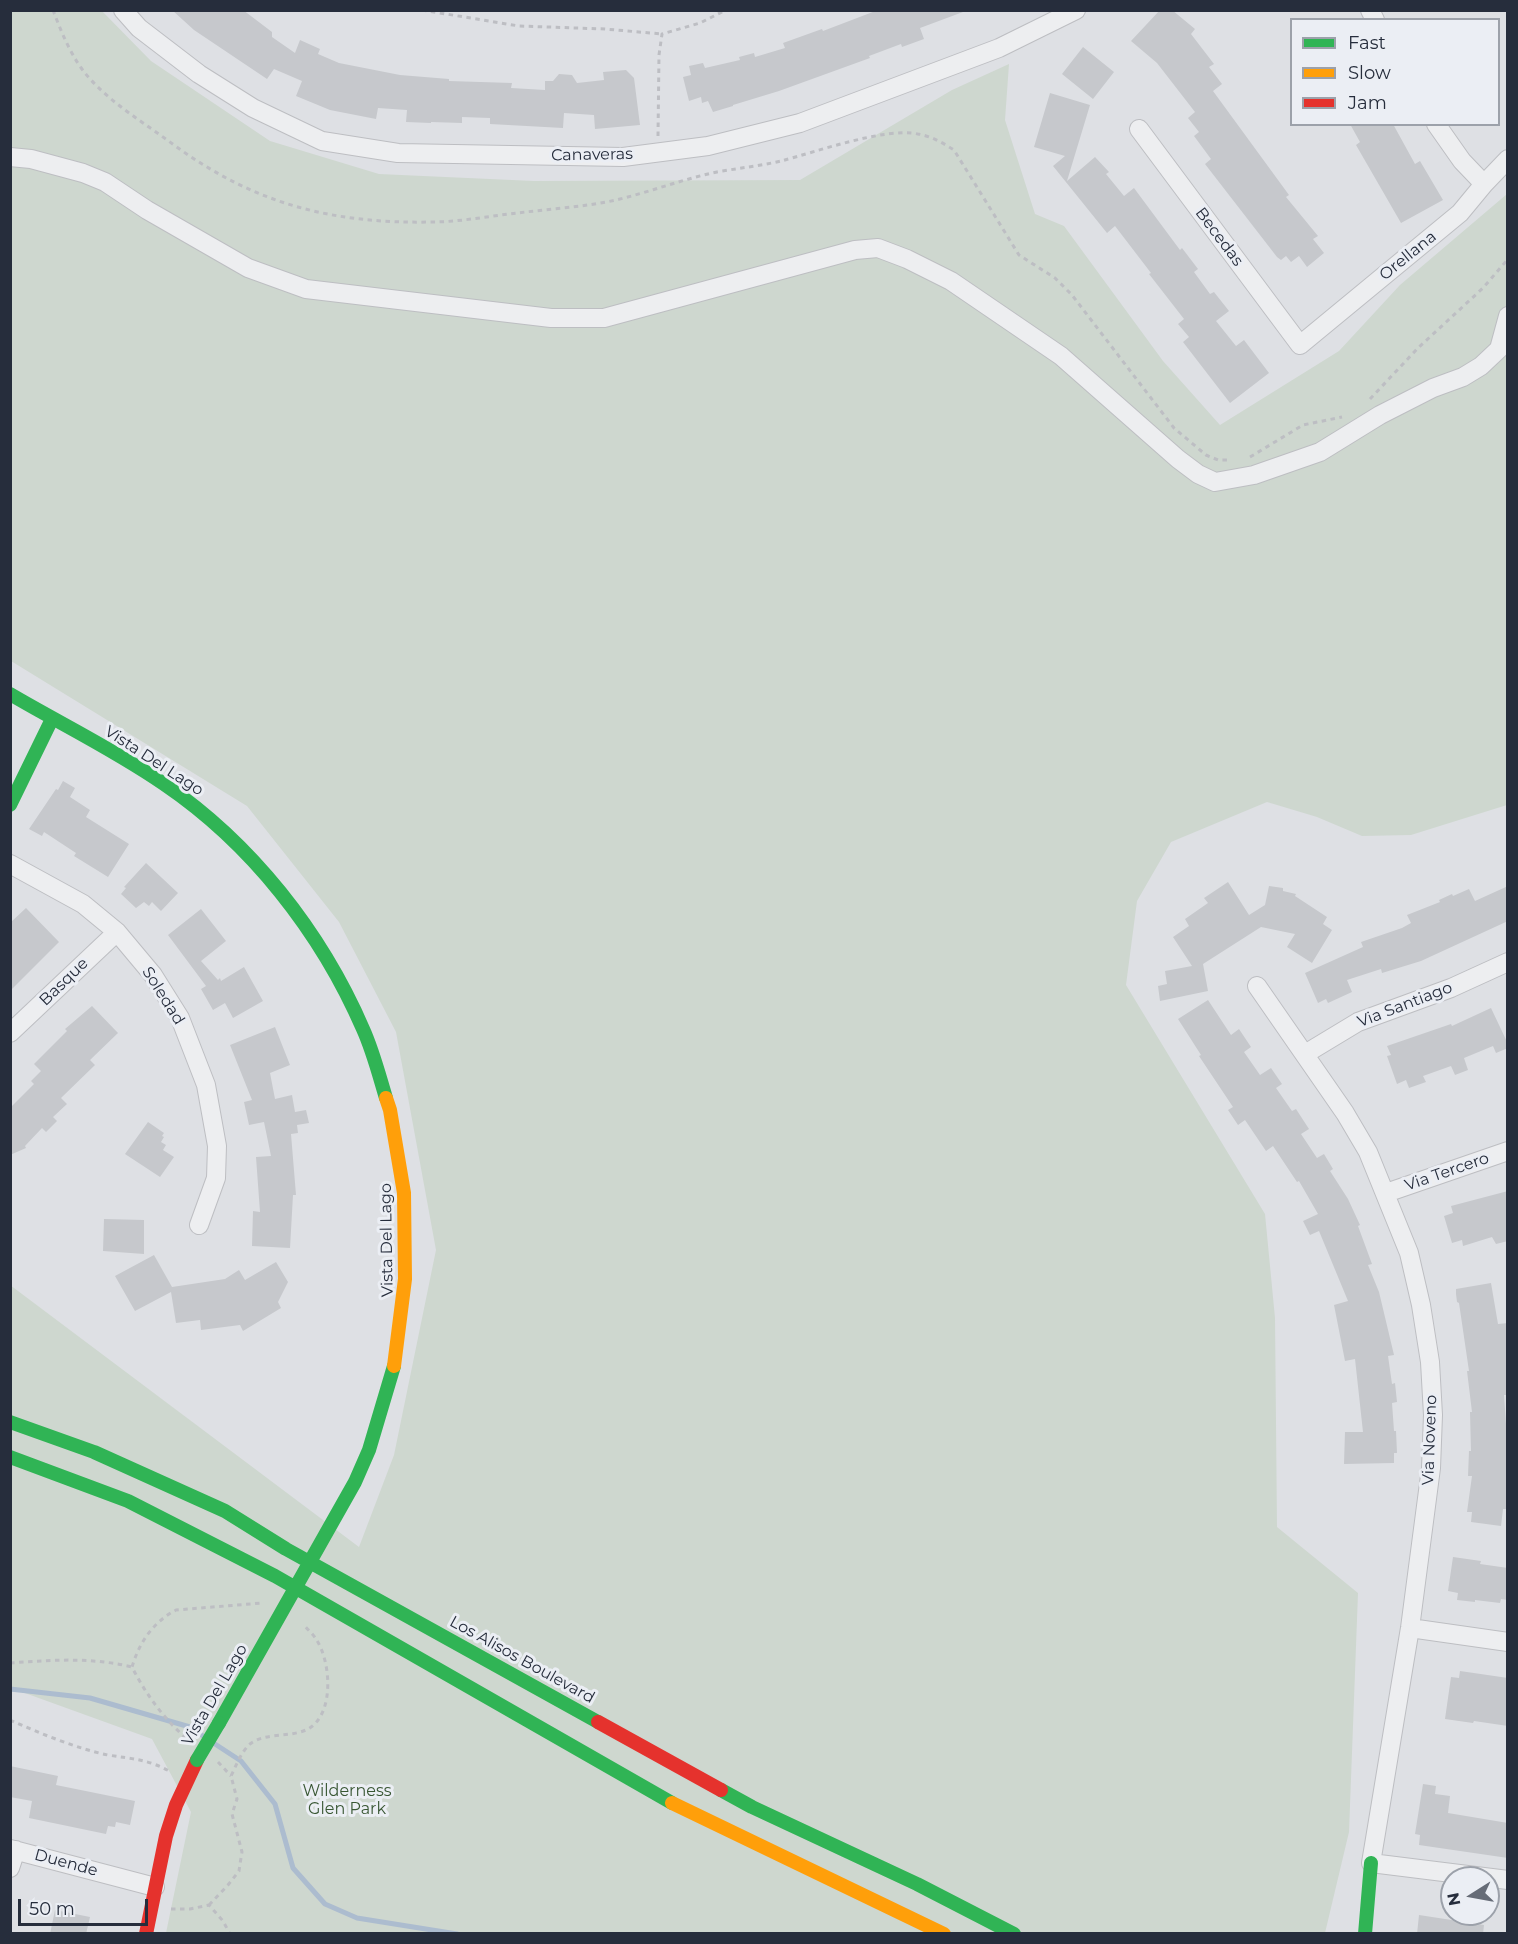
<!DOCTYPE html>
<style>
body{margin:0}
#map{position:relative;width:1518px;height:1944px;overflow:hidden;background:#dee0e4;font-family:Montserrat,sans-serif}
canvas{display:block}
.frame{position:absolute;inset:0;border:12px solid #262d3c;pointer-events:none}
.legend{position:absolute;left:1290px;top:18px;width:210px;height:108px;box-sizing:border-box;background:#ebeef4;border:2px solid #9ca1aa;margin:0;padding:8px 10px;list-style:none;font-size:18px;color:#262d3c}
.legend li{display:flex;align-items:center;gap:12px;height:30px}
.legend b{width:30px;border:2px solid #9ca1aa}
.north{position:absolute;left:1440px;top:1866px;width:60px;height:60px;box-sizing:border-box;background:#ebeef4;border:2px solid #9ca1aa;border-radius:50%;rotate:259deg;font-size:16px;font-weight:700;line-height:24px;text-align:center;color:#262d3c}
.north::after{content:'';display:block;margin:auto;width:21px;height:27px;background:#666c77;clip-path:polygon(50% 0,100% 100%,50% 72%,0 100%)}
.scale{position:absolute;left:18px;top:1899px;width:130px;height:27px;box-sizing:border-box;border:3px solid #262d3c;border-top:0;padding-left:8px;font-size:18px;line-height:21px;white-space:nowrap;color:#262d3c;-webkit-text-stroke:4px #ebeef4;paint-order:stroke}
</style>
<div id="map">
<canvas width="1518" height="1944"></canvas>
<div class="frame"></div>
<ul class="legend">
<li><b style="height:8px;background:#30b455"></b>Fast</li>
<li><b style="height:8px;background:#ff9f0a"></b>Slow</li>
<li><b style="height:8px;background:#e5322d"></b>Jam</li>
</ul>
<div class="north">N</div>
<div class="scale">50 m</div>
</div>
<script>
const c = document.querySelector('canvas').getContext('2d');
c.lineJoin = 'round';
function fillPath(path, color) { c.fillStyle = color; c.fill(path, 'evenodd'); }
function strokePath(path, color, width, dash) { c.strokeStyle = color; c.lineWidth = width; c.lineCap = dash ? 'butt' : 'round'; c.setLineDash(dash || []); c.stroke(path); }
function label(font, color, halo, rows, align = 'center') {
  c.font = font + ' Montserrat,sans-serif'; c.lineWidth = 6; c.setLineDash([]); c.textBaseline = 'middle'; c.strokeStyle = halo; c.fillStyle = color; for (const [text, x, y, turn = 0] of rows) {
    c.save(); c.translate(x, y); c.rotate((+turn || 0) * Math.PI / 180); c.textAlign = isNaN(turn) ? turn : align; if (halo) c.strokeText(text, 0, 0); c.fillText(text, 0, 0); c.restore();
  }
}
fillPath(new Path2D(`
 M11,11H102L151,61L270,141L379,174L534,181L800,180L952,90L1009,64L1005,120L1035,214L1064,226L1163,361L1220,425L1339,351L1400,285L1507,194V805L1411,835L1362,836L1317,817L1267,802L1171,842L1137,901L1126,985L1265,1214L1275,1318L1277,1527L1358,1593L1349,1832L1325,1933H166L191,1812L152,1739L11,1688L10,1285L359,1547L394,1455L436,1250L396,1032L339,922L247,806L11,661Z`), '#ced7cf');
strokePath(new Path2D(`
 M10,1689L90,1698L190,1727L203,1736
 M215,1744L241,1761L275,1804L293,1868L325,1904L357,1918L457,1934`), '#acbccf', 5);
fillPath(new Path2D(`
 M172,10H243L272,32V37L295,53L300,40L320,49L318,54L339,63L400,75L449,79V81L512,83L511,88L545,90V81H553L559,74L572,75L577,83L604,80L603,72L626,70L634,78L640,125L595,129L594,115L564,113L563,128L490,124V118L462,117V123L431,122V123L406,122L407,110L378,108L376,119L330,110L296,96L302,81L274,69L267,79L194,30Z
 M878,10H962L963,12L920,28L924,39L902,47L901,44L869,56L870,58L779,91L733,105V106L713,112L708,101L702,103L701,97L689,101L683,77L691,75L689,66L703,63L705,68L740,60L739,57L754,53L755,57L785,48L783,43L822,29L823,31Z
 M1160,10H1172L1195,29L1191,34L1214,64L1209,67L1222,84L1213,91L1289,195L1286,197L1318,236L1313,239L1324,253L1307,267L1299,256L1291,262L1286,256L1281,260L1277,257L1205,164L1211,159L1194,136L1199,132L1188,118L1195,112L1157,63L1131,41Z
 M1083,47L1114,72L1093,99L1062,74Z
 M1050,93L1090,105L1067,181L1095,157L1109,172L1106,174L1124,196L1134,188L1180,250L1182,248L1198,269L1194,272L1210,294L1214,292L1229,311L1216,321L1236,346L1244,340L1269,373L1230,403L1183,342L1189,337L1178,324L1184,319L1149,274L1151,273L1115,226L1107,233L1053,166L1065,156L1034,147Z
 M1350,124H1393L1415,164L1420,161L1443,200L1401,223L1356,145L1360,142Z
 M63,781L75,788L70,797L90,810L86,817L129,844L108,877L74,856L76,853L44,832L42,836L29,829L56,789L58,790Z
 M146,863L178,893L161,911L152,902L149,906L144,902L136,908L121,894L126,888L124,887Z
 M1228,882L1249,915L1265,905L1269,886L1283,888V891L1296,894L1295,896L1327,917L1323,924L1332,930L1312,963L1287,947L1295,934L1261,927L1203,964L1208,991L1160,1001L1158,986L1167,984L1165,971L1192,966L1173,937L1189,926L1185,919L1208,903L1204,898Z
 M1508,886V921L1421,961L1382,973L1381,969L1347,980L1352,992L1328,1003L1326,999L1318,1003L1305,973L1363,947L1361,942L1402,928L1411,923L1407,915L1440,902L1439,900L1452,894L1453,896L1469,889L1475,901Z
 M26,908L59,942L10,991V923Z
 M201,909L226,941L201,961L218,980L220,978L221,981L244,967L263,1001L233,1018L225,1003L213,1010L201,989L206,986L168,935Z
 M1208,1000L1231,1035L1239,1029L1251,1047L1244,1052L1260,1075L1271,1068L1282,1084L1276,1088L1292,1111L1296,1109L1309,1129L1301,1134L1317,1158L1324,1154L1333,1169L1330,1171L1348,1199L1360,1225L1358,1226L1372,1264L1368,1265L1379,1292L1394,1355L1388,1356L1392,1384L1395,1383L1397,1402L1392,1403L1394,1431H1396L1397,1453H1394V1463L1344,1464L1345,1432H1363L1355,1359L1345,1361L1334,1305L1348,1301L1319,1231L1310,1235L1303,1221L1318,1214L1299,1181L1297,1182L1273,1146L1266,1151L1245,1120L1238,1125L1228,1110L1233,1107L1199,1056L1201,1055L1178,1019Z
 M92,1006L118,1033L90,1060L95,1065L61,1098L67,1104L53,1117L57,1121L46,1132L42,1128L25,1146L26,1148L10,1155V1108L34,1084L31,1081L41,1071L34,1064L67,1031L65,1029Z
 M1491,1008L1508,1044V1048L1496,1053L1493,1046L1464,1058L1468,1070L1455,1075L1451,1066L1423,1076L1426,1082L1409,1088L1406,1080L1397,1084L1387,1056L1391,1055L1387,1046L1451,1024L1452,1026Z
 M275,1027L290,1065L270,1073L275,1099L292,1095L295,1112L306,1110L309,1123L297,1125L298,1133L291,1134L296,1195H293L290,1248L252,1246L253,1211L260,1212L256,1157L271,1156L264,1122L249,1125L244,1102L252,1100L230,1045Z
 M148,1122L164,1133L162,1136L164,1137L161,1142L166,1145L163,1150L174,1157L160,1177L125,1154Z
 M1508,1191V1241L1496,1244L1492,1237L1463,1246L1462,1240L1452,1243L1444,1216L1453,1213L1451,1206Z
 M104,1219L144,1220V1254L103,1251Z
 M154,1255L172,1287L225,1279L239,1270L245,1280L276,1262L288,1282L278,1302L281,1308L243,1331L240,1325L201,1330L200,1320L176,1323L171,1292L135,1311L115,1276Z
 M1491,1283L1498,1324L1508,1323V1395H1504L1508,1453V1509H1503L1501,1526L1471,1522L1472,1512H1467L1472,1476H1468L1469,1451H1471L1470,1412H1472L1467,1371H1469L1459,1303L1457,1302L1456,1294V1289Z
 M1453,1557L1481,1561L1480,1564L1508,1568V1600L1501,1599L1500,1603L1475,1600V1602L1457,1600L1458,1593L1448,1591Z
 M1460,1671L1508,1678V1726L1474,1721L1473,1723L1445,1719L1451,1677L1459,1678Z
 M10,1766L58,1776L56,1785L135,1801L130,1825L116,1822L115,1827L108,1826L106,1834L29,1818L32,1801L10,1797Z
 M1423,1784L1436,1786L1435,1794L1450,1796L1448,1813L1508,1823V1858L1419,1845L1420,1835L1415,1834Z
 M55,1910L90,1917L86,1934H50Z
 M1419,1915L1484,1925L1483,1934H1417Z`), '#c6c8cc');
const street = new Path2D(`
 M123,10L139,28L199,74L253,108L322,141L398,153L623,157L708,146L800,123L999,48L1076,10
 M1370,10L1375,20
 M1436,124L1462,161L1484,184
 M1139,129L1300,345L1460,213L1484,184L1508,159
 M10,157L31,159L83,173L105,182L147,210L248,268L306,289L551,318H604L855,250L878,248L907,259L951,281L1061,356L1178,459L1198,474L1215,482L1254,475L1320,452L1380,415L1433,388L1463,377L1481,366L1499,349L1508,316
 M10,864L83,904L117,932L153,975L180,1018L206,1085L217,1146L216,1178L199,1225
 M1257,986L1345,1113L1368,1152L1409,1253L1421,1305L1430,1362L1433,1415L1431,1468L1410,1628L1371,1863L1508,1880
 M10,1033L117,932
 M1305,1054L1358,1022L1451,988L1508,962
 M1386,1193L1508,1151
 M1410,1628L1508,1642
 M10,1849L155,1887
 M10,1868L16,1850`);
strokePath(street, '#bdbec2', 20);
strokePath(new Path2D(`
 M53,10C62,34 73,61 91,80C115,106 146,124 174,145C255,204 332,224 432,222C460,222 489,216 517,213C549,209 584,207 616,200C650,192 683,179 717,172C739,168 760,166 781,161C816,152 885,127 918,134C931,136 943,143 954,150L1019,255L1055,278L1072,295L1174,428L1206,455L1218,460H1229
 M422,10L519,26L605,29L662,34
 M658,136L659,55L662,34L700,23L726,10
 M1370,399L1418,348L1483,288L1508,259
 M1250,457L1303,425L1342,417
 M10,1663C52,1660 91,1657 132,1667
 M10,1720C39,1733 78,1749 108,1755C132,1759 148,1759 171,1772
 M186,1738C164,1719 145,1693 132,1667C139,1643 153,1622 176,1610L262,1603
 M218,1762L231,1776
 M209,1905L228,1885L239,1871L240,1864L242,1852L232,1814L237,1799L231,1776C236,1766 241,1752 250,1744C265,1732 291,1738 308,1729C335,1714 331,1661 316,1639C313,1634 308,1630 304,1625
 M171,1909H190L209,1905L223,1921L230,1934`), '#bdbec3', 3, [4.5, 4.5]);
strokePath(street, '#edeef0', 18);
strokePath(new Path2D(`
 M10,694C61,724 115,750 164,784C251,843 321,932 363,1029C373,1051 379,1075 386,1098
 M10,805L52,719
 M10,1422L94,1452L225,1511L286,1549L598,1722
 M10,1457L128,1501L275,1576L672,1803
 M219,1723L355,1482L369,1450L394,1366
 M721,1790L752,1807L917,1884L1014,1934
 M1365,1934L1371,1863`), '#30b455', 14);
strokePath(new Path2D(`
 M386,1098L390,1110L404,1193L405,1279L394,1366
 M672,1803L944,1934`), '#ff9f0a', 14);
strokePath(new Path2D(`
 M598,1722L721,1790
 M146,1934L166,1836L176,1805L197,1760`), '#e5322d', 14);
strokePath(new Path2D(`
 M197,1760L219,1723`), '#30b455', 14);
label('16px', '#262d3c', '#ebeef4', [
 ["Canaveras",592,155,-1],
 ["Becedas",1219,237,53],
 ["Orellana",1408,256,-39],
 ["Vista Del Lago",154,761,33],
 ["Basque",64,982,-44],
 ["Soledad",163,996,58],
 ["Via Santiago",1405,1005,-21],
 ["Via Tercero",1447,1172,-19],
 ["Vista Del Lago",387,1240,-91],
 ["Via Noveno",1430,1440,-88],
 ["Los Alisos Boulevard",522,1660,29],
 ["Vista Del Lago",215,1695,-60],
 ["Duende",66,1863,15]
]);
label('16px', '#395734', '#ebeef4', [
 ["Wilderness",347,1791],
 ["Glen Park",347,1809]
]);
</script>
